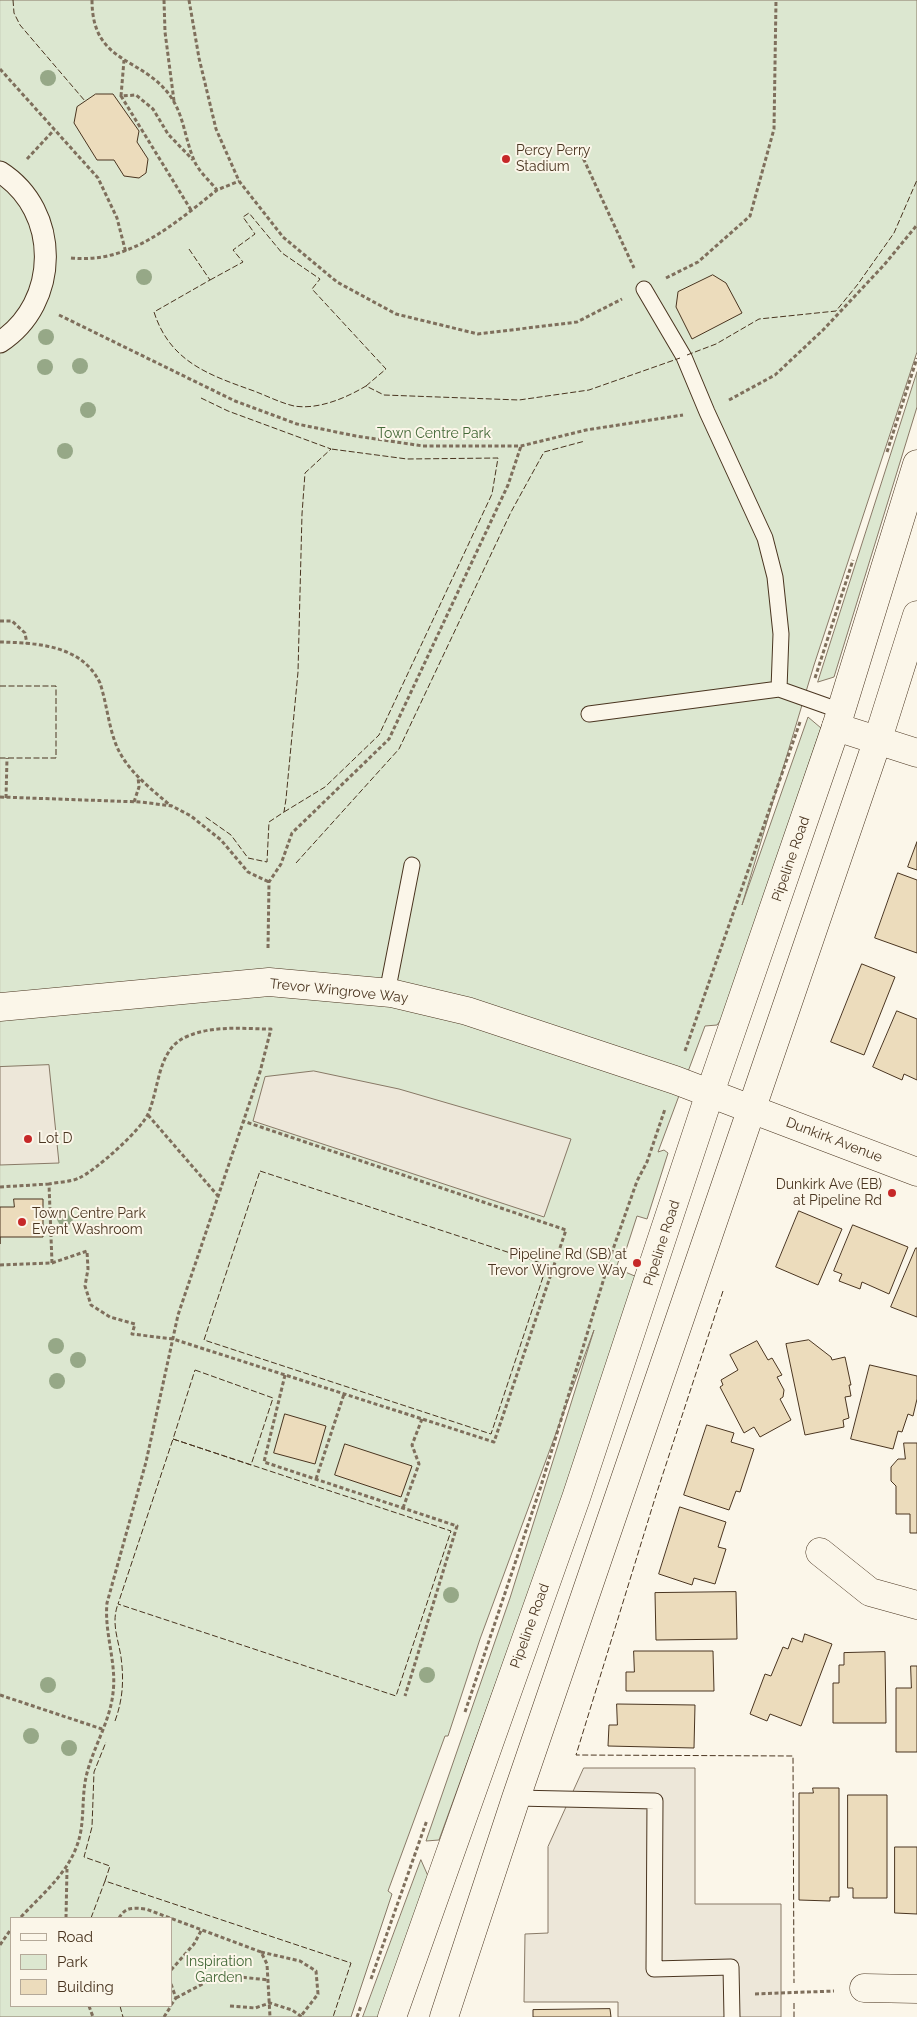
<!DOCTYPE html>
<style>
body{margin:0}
#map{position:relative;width:917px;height:2017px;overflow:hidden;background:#fbf6e9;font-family:Raleway,sans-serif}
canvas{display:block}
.legend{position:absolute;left:10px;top:1917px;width:162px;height:90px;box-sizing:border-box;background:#fbf6e9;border:1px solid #b4a999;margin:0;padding:6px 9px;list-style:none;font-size:15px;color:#4a3520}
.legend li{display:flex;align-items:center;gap:10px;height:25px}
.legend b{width:25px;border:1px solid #b4a999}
</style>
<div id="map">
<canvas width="917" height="2017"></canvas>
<ul class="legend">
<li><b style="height:6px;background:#fbf6e9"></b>Road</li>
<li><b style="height:14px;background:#dce7d0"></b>Park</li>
<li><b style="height:14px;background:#ecdcbc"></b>Building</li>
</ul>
</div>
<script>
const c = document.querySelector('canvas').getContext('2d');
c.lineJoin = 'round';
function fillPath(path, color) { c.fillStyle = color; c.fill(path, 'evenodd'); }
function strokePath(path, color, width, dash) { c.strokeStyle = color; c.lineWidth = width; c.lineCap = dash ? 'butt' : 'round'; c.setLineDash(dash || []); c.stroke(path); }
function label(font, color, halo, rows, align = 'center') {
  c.font = font + ' Raleway,sans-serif'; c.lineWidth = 4; c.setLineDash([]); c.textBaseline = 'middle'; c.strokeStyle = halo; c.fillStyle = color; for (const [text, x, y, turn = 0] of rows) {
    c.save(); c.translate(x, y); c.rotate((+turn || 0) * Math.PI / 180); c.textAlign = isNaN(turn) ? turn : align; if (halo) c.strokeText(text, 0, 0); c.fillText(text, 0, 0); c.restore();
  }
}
const green = new Path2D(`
 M0,0H917V352L814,665L742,905L808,717L821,728L723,1017L717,1025L705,1026L658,1152L664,1150L668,1153L647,1219L637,1216L625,1253L622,1252L616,1268L637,1277L563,1498L439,1840L426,1841L510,1598L594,1330L480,1639L448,1736H445L388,1891L392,1894L351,2017H0ZM11,1918H171V2006H11Z
 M917,372V407L834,677L818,682Z
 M421,1860L428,1876L380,2017H363Z`);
fillPath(green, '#dce7d0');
strokePath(green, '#887966', 1);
const parking = new Path2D(`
 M49,1065L59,1163L0,1165V1067Z
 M314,1071L399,1089L571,1139L544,1217L253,1121L265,1077Z
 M584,1768H695V1904H781V2017H618V2002H524L525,1934L548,1933V1847Z`);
fillPath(parking, '#ede7d9');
strokePath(parking, '#887966', 1);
const building = new Path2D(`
 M96,94H113L139,131L137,142L148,159L146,173L139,178L124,176L114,160H97L74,123L77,107Z
 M713,275L726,283L742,313L692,339L676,307L678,292Z
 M917,842V870L908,867Z
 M898,873L917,880V953L875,938Z
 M862,964L895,977L864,1055L831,1042Z
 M897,1011L917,1019V1080L904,1074L902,1080L873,1067Z
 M14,1199H43V1237H0V1244V1207H14Z
 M799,1211L842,1229L818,1285L776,1267Z
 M853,1225L908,1247L889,1294L862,1282L860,1289L839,1281L842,1274L834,1271Z
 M916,1248H917V1317L891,1307Z
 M809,1340L831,1357L832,1360L845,1357L851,1385H849L851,1396L845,1397L849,1418L843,1420L844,1427L805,1435L786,1344Z
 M757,1341L768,1360L772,1358L782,1375L777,1377L784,1390L783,1397L780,1399L791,1420L760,1437L754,1427L744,1433L720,1387L723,1385L721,1380L738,1370L730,1355Z
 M870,1365L917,1376V1399L913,1416L908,1414L902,1432L898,1431L893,1449L851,1439Z
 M285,1414L326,1426L315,1464L274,1453Z
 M707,1425L734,1433L731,1442L754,1449L740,1492L736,1491L729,1510L684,1495Z
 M904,1443H917V1533H910V1514H896V1486L891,1481V1467L898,1459H905Z
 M345,1444L412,1466L401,1497L335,1475Z
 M680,1507L726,1522L718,1547L726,1549L715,1584L694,1578L692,1585L659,1574Z
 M736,1592L737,1639L656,1640L655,1593Z
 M805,1634L832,1644L801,1726L770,1714L767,1721L750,1714L765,1674L771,1676L783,1647L788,1649L792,1638L802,1642Z
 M634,1651H713L714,1691H626V1672H634Z
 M885,1652L886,1723H833V1683H839V1665H844V1653Z
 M911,1666H917V1752H896V1688H911Z
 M617,1704L695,1705L694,1748L608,1746L609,1725H617Z
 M813,1788H839V1897H830V1901L799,1900V1793H813Z
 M848,1795H887V1898H853V1888H848Z
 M895,1847H917V1914L895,1913Z
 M610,2009L611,2017H533V2010Z`);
fillPath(building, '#ecdcbc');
strokePath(building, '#4a3520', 1);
const service = new Path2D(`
 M644,289L684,357L707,412L765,538L775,577L781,634L779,689L841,711
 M589,714L779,689
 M387,993L412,865
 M516,1798L655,1801L654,1969L731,1967L732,2017`);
const pedestrian = new Path2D(`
 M0,172C61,211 60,303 0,342`);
const minor = new Path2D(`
 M836,727L917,753
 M0,1007L269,982L391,993L467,1011L675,1080L751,1109
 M820,1552L870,1592L917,1605
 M864,1988L917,1989`);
const tertiary = new Path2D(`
 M751,1109L917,1172`);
const secondary = new Path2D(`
 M392,2017L576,1498L710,1093L836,727L917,464
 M444,2017L516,1798L877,742L917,615`);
strokePath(service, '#4a3520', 17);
strokePath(pedestrian, '#4a3520', 23);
strokePath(minor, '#4a3520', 29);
strokePath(tertiary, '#4a3520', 29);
strokePath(secondary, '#4a3520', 29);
strokePath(new Path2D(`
 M92,0C92,68 147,55 174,102C184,119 186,142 194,160C198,171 210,181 217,190L239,181
 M164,0L165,32L174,101
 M189,0L199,58L216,129L239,181L283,237L337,282L396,314L478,334L577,322L622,299
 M0,69L98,178L117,218L126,253
 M121,96L124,60
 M578,147L634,268
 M27,159L54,130
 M191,210L121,96L136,95L153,109L168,134L193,160
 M71,258C130,264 174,224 217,190
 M666,278L698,262L750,216L774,129L776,0
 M59,315L235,401L297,424L356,436L423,446H521L586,430L683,415
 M729,400L775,375L823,330L884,265L917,225
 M887,452L917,358
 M0,621H12L25,633L27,644
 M0,642C37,643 82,645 100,683C106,701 108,721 114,739C123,768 149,787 171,806
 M815,678L853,560
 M0,797L141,802L172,806L191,816L221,840L248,872L269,882
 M6,798L7,758
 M134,802L139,787L138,777
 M268,948L269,882L281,864L292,833L389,739L508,485L521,446
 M685,1051L800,722
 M148,1115L218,1196
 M0,1187L49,1184
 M52,1263L87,1251L88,1269L85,1286L91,1305L110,1317L135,1324L132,1334L173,1339L494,1442L566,1230L243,1121
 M0,1265L52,1263L49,1184C58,1182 71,1182 79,1178C95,1171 141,1130 148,1114C160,1087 157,1048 188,1036C214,1025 244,1029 271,1029L260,1072L178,1315L146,1462L107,1603C104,1633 117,1663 113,1693C110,1721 94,1746 87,1773C82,1792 84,1811 81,1830C75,1868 45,1891 20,1918
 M285,1375L264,1462L457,1526L405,1696
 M316,1479L344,1394
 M403,1508L419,1464L412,1445L422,1419
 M0,1695L102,1729
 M465,1712L541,1486L611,1255L637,1181L647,1162L665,1109
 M66,1918L67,1869
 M119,1918C126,1906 134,1908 146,1909L261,1952L267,1964L270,2017
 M0,1945L11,1929
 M261,1952L300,1961L316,1971L318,1994L301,2016
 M171,1970L194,1944L202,1929
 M371,1979L427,1820
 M171,1984L176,1998L171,2005
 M755,1994L834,1991
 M176,1998L210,1980L240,1977L269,1980
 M89,2006L93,2017
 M230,2006L255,2008L270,2003L292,2010L302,2017
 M164,2017L171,2006
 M357,2017L361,2006`), '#7f6f5c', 3, [4, 2.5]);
strokePath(service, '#fbf6e9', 15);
strokePath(pedestrian, '#fbf6e9', 21);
strokePath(minor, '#fbf6e9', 28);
strokePath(tertiary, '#fbf6e9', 28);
strokePath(secondary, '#fbf6e9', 28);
strokePath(new Path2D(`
 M13,0L14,13L20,25L85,101
 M189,249L210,280L154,312C170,362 209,375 254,391C267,396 281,403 294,406C318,410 346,398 366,386L384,395L519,400L589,390L680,358
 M210,280L243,262L233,250L255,234L243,217L249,213L282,253L320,279L312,289L386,369L366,386
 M687,355L716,344L759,319L836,311L858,284L894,233L917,180
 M201,398L228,411L331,449L305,473L302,514L298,672L286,799L284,812L269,822L267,862L248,858L231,835L204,816
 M0,686H56V758H0
 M284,812L325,787L379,735L492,494L498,458L407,459L331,449
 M296,863L399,749L511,512L544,452L585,441
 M260,1171L547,1265L491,1434L204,1340Z
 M723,1291L656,1495L576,1755L793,1756L794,1983
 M195,1370L273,1398L251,1465L173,1439Z
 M173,1439L451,1531L396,1696L118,1604Z
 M115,1721C123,1699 124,1680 121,1657C118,1638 111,1623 118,1604
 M105,1881L110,1866L84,1857L92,1827L94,1772L106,1742
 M91,1918L105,1881L351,1963L333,2017
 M794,2003V2017
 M120,2006L123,2017`), '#4a3520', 1, [6, 2.5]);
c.fillStyle = '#96a887';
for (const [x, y] of [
 [48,78],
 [144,277],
 [46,337],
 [80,366],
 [45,367],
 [88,410],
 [65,451],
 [65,1218],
 [56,1346],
 [78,1360],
 [57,1381],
 [451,1595],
 [427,1675],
 [48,1685],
 [31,1736],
 [69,1748]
]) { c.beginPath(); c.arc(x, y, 8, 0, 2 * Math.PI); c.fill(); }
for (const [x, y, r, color] of [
 [506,159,5,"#c62828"],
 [28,1139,5,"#c62828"],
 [892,1193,5,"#c62828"],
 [22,1222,5,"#c62828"],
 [637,1263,5,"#c62828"]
]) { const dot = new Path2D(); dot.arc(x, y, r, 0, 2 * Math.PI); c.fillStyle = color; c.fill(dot); strokePath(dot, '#fbf6e9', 2); }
label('14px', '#4a3520', '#fbf6e9', [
 ["Percy Perry",516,151],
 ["Stadium",516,167],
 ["Lot D",38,1139],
 ["Dunkirk Ave (EB)",882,1185,"right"],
 ["at Pipeline Rd",882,1201,"right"],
 ["Town Centre Park",32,1214],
 ["Event Washroom",32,1230],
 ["Pipeline Rd (SB) at",627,1255,"right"],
 ["Trevor Wingrove Way",627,1271,"right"]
], 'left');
label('14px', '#436837', '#fbf6e9', [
 ["Town Centre Park",434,434],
 ["Inspiration",219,1962],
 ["Garden",219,1978]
]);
label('14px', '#4a3520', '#fbf6e9', [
 ["Pipeline Road",791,859,-71],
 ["Trevor Wingrove Way",339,991,6],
 ["Dunkirk Avenue",834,1140,21],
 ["Pipeline Road",662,1243,-72],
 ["Pipeline Road",530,1626,-70]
]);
</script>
